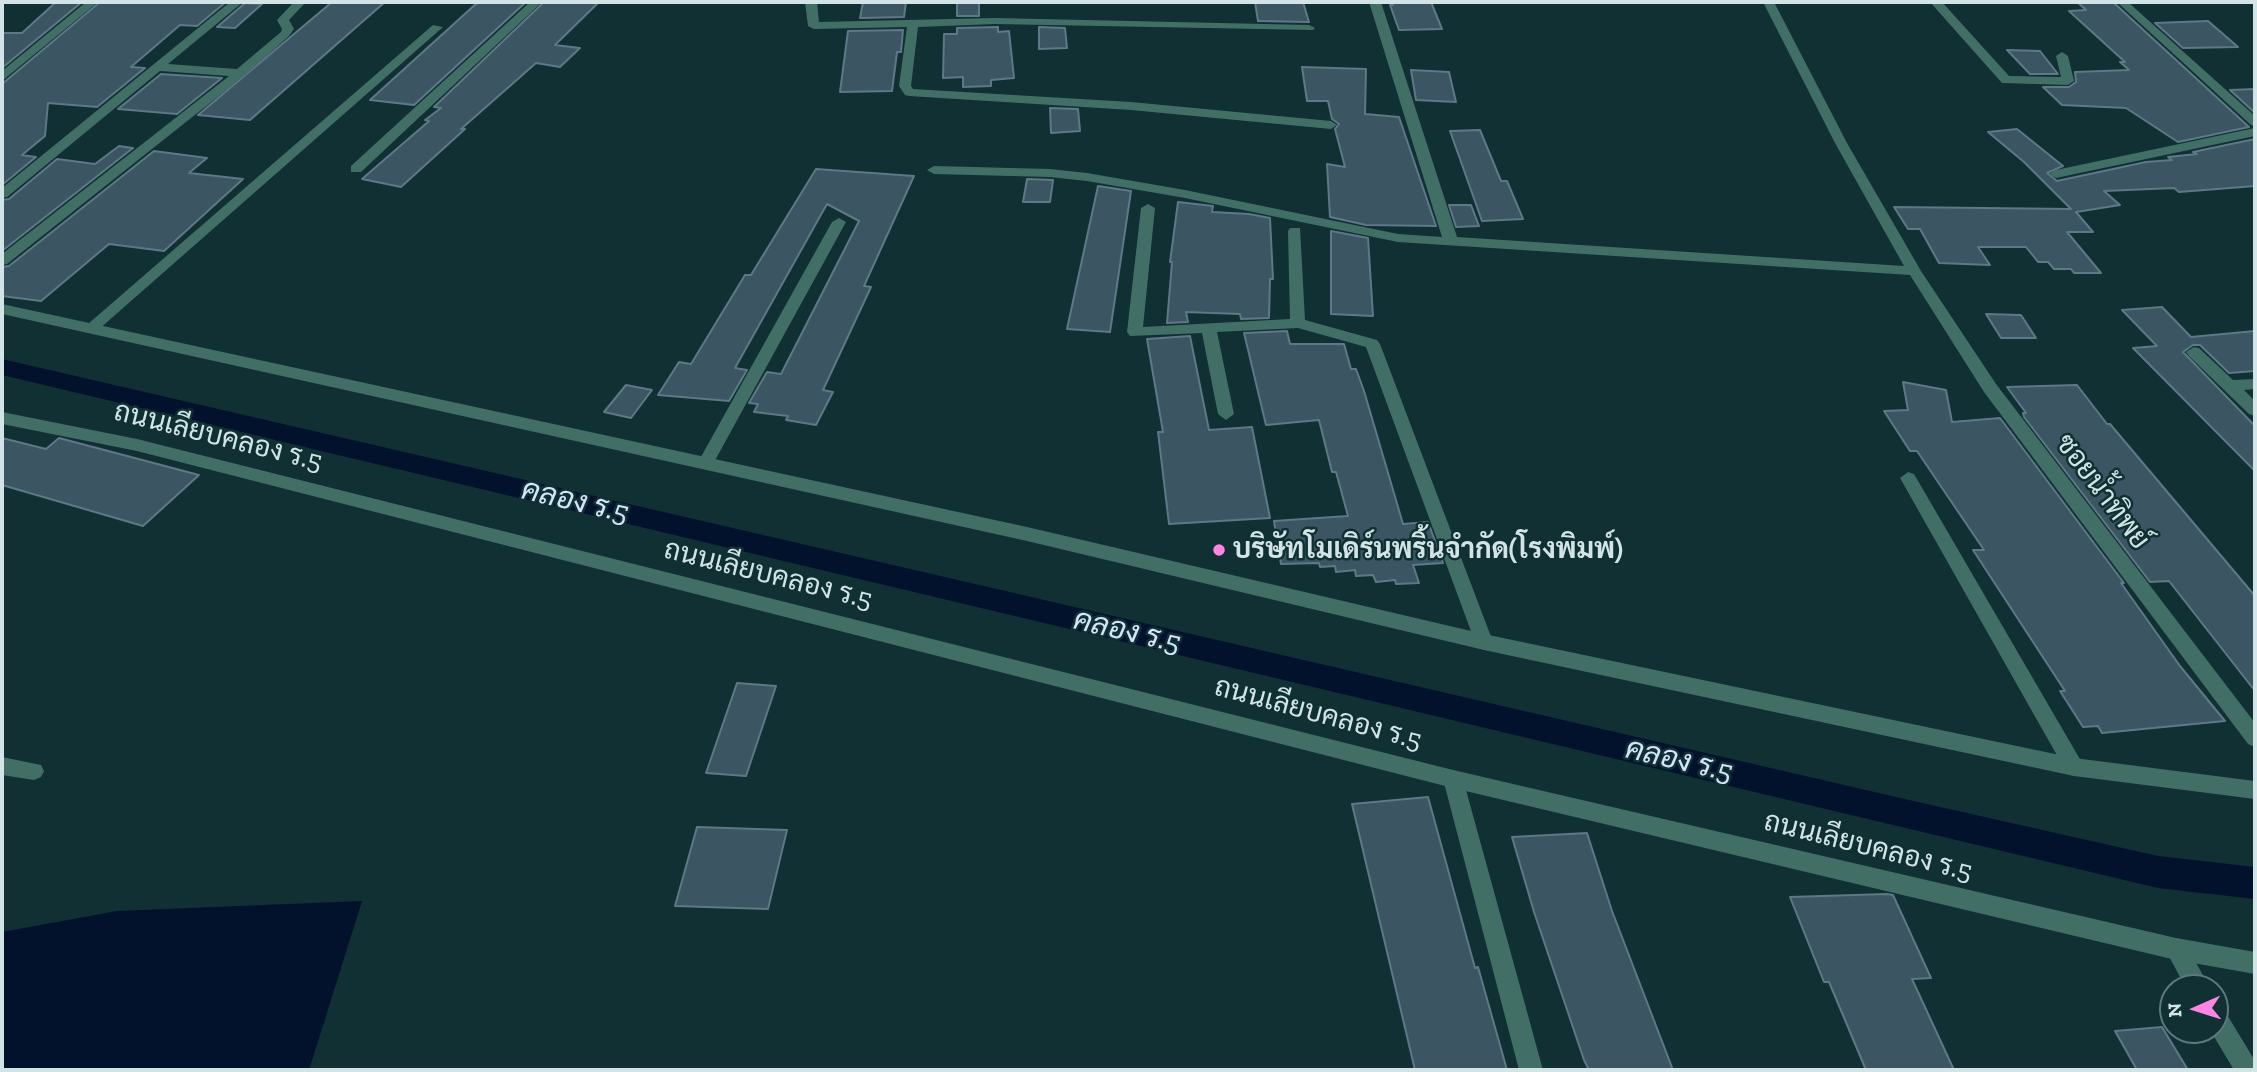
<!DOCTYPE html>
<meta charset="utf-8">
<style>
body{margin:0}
#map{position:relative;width:2257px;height:1072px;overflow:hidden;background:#103034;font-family:"Zilla Slab",serif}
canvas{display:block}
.frame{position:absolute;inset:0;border:4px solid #d2e4e6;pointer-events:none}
.north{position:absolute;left:2159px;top:974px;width:70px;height:70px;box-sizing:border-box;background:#103034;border:2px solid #5e787b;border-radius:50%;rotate:267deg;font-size:19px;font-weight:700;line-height:28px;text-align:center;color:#d2e4e6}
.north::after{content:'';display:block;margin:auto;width:24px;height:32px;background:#fd86e3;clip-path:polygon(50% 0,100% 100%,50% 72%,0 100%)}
</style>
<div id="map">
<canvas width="2257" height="1072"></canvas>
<div class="frame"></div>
<div class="north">N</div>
</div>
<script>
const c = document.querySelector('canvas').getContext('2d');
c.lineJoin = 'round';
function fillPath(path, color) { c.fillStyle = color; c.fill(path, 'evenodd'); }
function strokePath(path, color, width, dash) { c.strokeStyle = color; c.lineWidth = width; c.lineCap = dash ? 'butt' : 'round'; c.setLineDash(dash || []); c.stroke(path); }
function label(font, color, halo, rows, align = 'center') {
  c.font = font + ' "Zilla Slab",Sarabun,serif'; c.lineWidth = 5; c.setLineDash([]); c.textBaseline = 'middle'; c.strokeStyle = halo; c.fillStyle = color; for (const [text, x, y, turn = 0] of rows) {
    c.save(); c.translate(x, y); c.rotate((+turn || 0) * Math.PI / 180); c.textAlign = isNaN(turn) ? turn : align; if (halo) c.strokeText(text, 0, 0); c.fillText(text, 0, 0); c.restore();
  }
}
fillPath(new Path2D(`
 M362,901L309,1070H2V932L117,911Z`), '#02122d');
fillPath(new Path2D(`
 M2,359L1909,800L2158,856L2255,867V899L2158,888L2,375Z`), '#02122d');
const building = new Path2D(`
 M56,2H82L2,68V33H22Z
 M100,2H226L197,26L180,25L131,67L145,68L97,107L48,103L45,136L22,155L36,157L2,185V84Z
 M332,2H385L250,120L198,115Z
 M478,2H526L414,105L370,100Z
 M544,2H599L555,45L580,48L560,67L536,63L461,129H465L401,187L362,179L429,121L425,120L441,108L434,107Z
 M863,2H906L904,17L860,18Z
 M957,2H979V16H957Z
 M1255,2H1303L1309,22L1258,21Z
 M1392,2H1431L1442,29L1399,30L1390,5H1393Z
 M2077,2H2113L2249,127L2178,142L2126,108L2062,105L2043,87H2069L2076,82L2075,72L2129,70L2120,62H2125L2069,11L2086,10Z
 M245,3L262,4L235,28L217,27Z
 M2208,21L2238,47L2183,48L2155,23Z
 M998,27V32L1009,31L1014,78L991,80V86L963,87V77L943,78L944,34H957V28Z
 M1039,27L1065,28L1067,48L1039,49Z
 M903,30L901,52H897L892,91L840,92L848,31Z
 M2007,50L2040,51L2058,74H2030Z
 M1302,67L1366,69L1365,114L1399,117L1436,226L1366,225L1330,217L1327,164L1345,167L1335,129L1339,124L1332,119L1328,101H1307Z
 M1411,70L1449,72L1456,102L1416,100Z
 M161,74L222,78L177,114L118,109Z
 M2255,89V113L2230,90Z
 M1050,108L1078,109L1080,131L1051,133Z
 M2017,129L2063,166L2047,173L2057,181L2146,162L2172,160L2168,157L2197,154L2193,152L2255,139V186L2179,192L2174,188L2104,191L2120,205L2076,212L2093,232H2067L2101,273H2074L2071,269H2054L2048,262H2038L2026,247H1978L1990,265L1939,263L1920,229H1908L1894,207L2071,209L2024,162L1988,132Z
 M1480,130L1501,181H1507L1523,219L1482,221L1450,131Z
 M119,146L133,148L2,251V200L9,199L57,159L95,164Z
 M154,151L207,158L189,173L243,179L164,251L109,244L41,301L2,296V267L9,266Z
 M816,169L914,176L864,286L871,287L823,390L833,392L816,425L786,420L788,416L754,412L758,404L749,403L767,372L781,374L859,221L827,204L735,368L747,370L729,401L658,395L679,362L691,364L745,275H751Z
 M1027,179L1053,180L1050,202H1023Z
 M1098,186L1131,191L1110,332L1067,329Z
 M1178,202L1213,206L1212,212L1249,214L1270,218L1273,279H1270L1269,318L1241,319L1240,314L1186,312L1188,322L1167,323L1172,262H1170Z
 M1449,205H1471L1479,226L1456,227Z
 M1331,231L1368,238L1373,316L1331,314Z
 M2162,307L2191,337L2255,331V371L2229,373L2200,345H2193L2183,352L2255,426V471L2133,348L2157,346L2122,310Z
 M1986,314L2021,315L2036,338H2001Z
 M1287,331L1290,344H1344L1351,369H1356L1364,391L1403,524L1428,522L1443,563L1413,565L1419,583L1396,584L1395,580L1376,582L1373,575L1356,576L1355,570L1336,572L1335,566L1320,567L1319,563L1281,564L1274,521L1348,516L1336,472H1332L1319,420L1266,425L1244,333Z
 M1190,336L1209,430L1252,427L1270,518L1169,524L1158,432H1163L1147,339Z
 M1903,382L1946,390L1952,422L2000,418L2124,583H2121L2180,666L2225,721L2102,733L2098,726L2083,727L2060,691H2065L1973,550H1984L1917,451H1910L1884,411L1908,410Z
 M626,385L652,390L631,418L604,412Z
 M2077,385L2107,424H2110L2255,596V691L2169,581L2150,582L2024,417L2023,413H2026L2007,387Z
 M2,438L46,449L59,438L199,475L143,526L2,485Z
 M737,683L776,686L746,776L706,773Z
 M1428,797L1475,968L1478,967L1507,1070H1415L1352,804Z
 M697,827L787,830L768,909L675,906Z
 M1587,833L1612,911L1673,1070H1589L1584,1060L1534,912L1512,837Z
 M1887,894L1893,895L1931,978L1912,979L1954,1070H1866L1829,982H1824L1790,897Z
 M2162,1027L2188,1070H2137L2115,1031Z`);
fillPath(building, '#3b5562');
strokePath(building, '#5d7886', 2);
fillPath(new Path2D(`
 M86,2H98L2,81V71Z
 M230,2H243L168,64L237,69L281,32L282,29L277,20L294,2H306L289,20L294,29L289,36L244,76L7,264L2,265V254L229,76L160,71L7,197L2,198V188Z
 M530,2H542L361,172H351V166Z
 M805,2H817L819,22L995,18L1309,25L1315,28L1313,30L995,24L918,27L911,86L913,89L1131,102L1331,121L1337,125L1331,129L1131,110L909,96L905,95L899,86L907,27L814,29L808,26Z
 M1369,2H1381L1457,237L1904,266L1835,143L1763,2H1774L1847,143L1921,271L1996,384L2255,723V747L2248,744L1984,392L1910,275L1398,242L1185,198L1087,181L1050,177L934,174L927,170L934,166L1050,169L1087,173L1185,190L1398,234L1442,237Z
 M1930,2H1942L2009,76L2061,77L2056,56L2062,52L2068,56L2074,81L2068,85L2002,83Z
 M2117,2H2128L2255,116V126L2251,125Z
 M433,25L443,27L98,330H88L86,327L88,324Z
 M2255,128V136L2056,178L2049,174L2056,170Z
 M1148,204L1155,208L1143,327L1290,319L1288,231L1290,228H1300L1305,320L1377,340L1380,344L1493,642L1491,647L1484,650L1477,647L1475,642L1366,347L1298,328L1217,332L1234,414L1226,420L1218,414L1202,333L1130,336L1127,332L1141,208Z
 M839,218L846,222L713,464L711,468H699L697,464L832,222Z
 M2194,347L2199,348L2233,380L2255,379V389L2244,390L2255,401V416L2249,414L2189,356L2186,352Z
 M1908,472L1914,474L2081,761L2084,767L2081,773L2074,776L2067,773L1900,478Z
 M2,757L41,765L44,771L41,777L34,780L2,775Z
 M1453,770L1460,773L1463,779L1543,1070H1519L1443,779L1446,773Z
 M2176,938L2184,941L2210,988H2186L2165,949L2168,941Z
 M2215,1004L2223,1008L2255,1061V1070H2234L2210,1030H2215Z`), '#416f66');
fillPath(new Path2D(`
 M2,304L1027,527L1484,634L2074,758L2255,781V799L2074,776L1484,650L1027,541L2,314Z
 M2,412L137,439L1453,770L2176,938L2255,952V974L2176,960L1453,788L137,451L2,424Z`), '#416f66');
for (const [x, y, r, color] of [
 [1219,550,7,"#fd86e3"]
]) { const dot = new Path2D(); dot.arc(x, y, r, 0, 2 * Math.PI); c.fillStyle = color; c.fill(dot); strokePath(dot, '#103034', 2.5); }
label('28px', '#d2e4e6', '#103034', [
 ["ถนนเลียบคลอง ร.5",218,437,14],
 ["ซอยน้ำทิพย์",2102,492,53],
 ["ถนนเลียบคลอง ร.5",768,575,14],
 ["ถนนเลียบคลอง ร.5",1318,714,15],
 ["ถนนเลียบคลอง ร.5",1868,847,14]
]);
label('bold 28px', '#d2e4e6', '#103034', [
 ["บริษัทโมเดิร์นพริ้นจำกัด(โรงพิมพ์)",1233,550]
], 'left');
label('italic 30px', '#d5e4fb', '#103034', [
 ["คลอง ร.5",575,502,13],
 ["คลอง ร.5",1127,632,13],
 ["คลอง ร.5",1679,761,13]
]);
</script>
